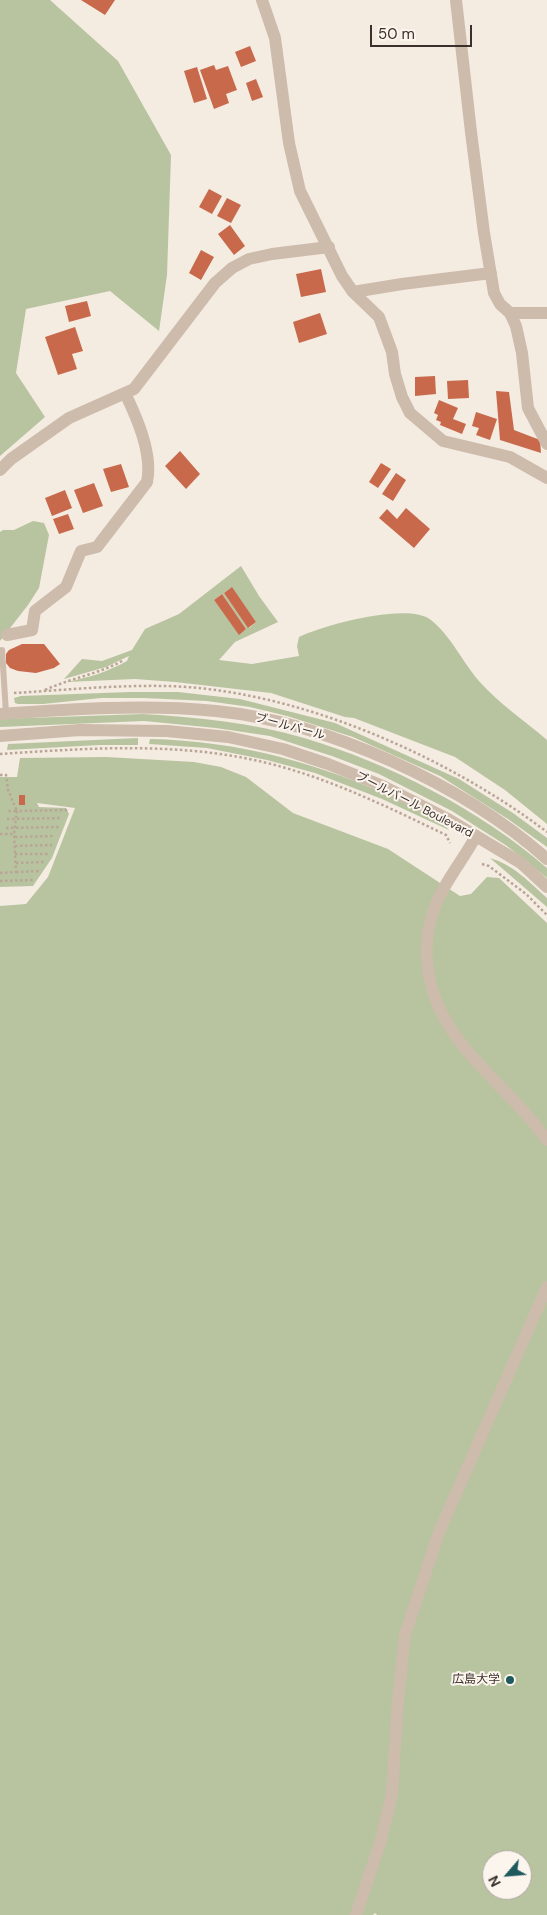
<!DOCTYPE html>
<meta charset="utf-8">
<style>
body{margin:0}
#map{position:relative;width:547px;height:1915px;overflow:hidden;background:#f4ebe1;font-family:"DM Sans",sans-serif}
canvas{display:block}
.north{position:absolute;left:482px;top:1850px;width:50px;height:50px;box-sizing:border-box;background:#fbf5ee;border:1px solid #aea6a0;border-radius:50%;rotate:243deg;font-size:14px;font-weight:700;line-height:20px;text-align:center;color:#3b302b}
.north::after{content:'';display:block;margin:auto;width:18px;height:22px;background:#1f5a5e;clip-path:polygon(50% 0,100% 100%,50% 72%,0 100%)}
.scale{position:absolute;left:370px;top:25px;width:102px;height:22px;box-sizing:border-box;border:2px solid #3b302b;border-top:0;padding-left:6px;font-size:15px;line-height:18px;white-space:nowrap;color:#3b302b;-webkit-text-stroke:4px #fbf5ee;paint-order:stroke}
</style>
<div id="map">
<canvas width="547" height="1915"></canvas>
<div class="north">N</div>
<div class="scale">50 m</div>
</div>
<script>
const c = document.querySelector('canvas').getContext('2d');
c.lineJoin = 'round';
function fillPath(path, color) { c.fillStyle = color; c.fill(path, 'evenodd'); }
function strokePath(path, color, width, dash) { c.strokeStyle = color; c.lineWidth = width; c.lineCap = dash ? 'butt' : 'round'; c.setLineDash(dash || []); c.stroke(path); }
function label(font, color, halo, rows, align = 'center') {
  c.font = font + ' "DM Sans","Noto Sans JP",sans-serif'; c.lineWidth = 4; c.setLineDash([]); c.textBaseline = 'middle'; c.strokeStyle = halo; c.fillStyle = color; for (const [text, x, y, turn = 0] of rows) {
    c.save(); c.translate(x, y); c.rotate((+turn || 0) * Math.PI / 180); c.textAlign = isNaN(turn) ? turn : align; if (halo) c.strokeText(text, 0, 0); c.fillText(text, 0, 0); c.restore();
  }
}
fillPath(new Path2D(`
 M0,0H50L118,61L171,155L167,275L159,331L110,291L26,309L16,373L45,417L0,456Z
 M33,521L44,523L49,535L39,588L28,605L0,641V532L3,530H14Z
 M241,566L259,596L278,622L235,642L219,660L252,664L299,656L297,646L299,637C325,625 407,602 431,620C450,635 463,662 478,680C497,702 525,721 547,740V824L505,790L455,757L354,718L345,717L271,693L175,682L135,679L66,682C88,678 107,672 127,661L129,656L106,667L64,679L82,659L102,661L132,650L145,629L179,614ZM231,588L256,622L249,628L224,593ZM222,594L246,629L239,634L214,600Z
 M130,692H178L240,699L335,723L459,779L513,813L547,838V847L508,819L440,776L353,737L287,716L250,707L207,701L144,698H101L43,704H18L15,703L14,698L21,696Z
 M143,714C196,717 253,723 304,738C389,763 480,810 547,868V878L507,846L452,811L379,774L332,756L270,736L216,728L144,721L0,727V719Z
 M138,738V745H100L7,750L8,744Z
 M150,739C239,741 320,763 401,801C418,809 438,816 449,830L382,799L315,773L267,760L207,748L149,744Z
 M106,757L194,762L221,767L246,777L293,813L388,849L460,896L471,894L487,877L499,878L547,923V1915H377L375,1913L373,1915H0V906L26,904L48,877L75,808L37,803L39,807L66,808L69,814L52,858L33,886L0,887V777H17L20,758ZM492,1860H522V1890H492Z
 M490,858C514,865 529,882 547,898V907Z`), '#b8c4a0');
fillPath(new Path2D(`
 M81,0H115L105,15Z
 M250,46L256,61L241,67L235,52Z
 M214,65L216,70L228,66L237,90L226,94L229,103L214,109L200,70Z
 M197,67L207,99L194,103L184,71Z
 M256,79L263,97L252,101L246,83Z
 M209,189L222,196L212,214L199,207Z
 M227,198L241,205L231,223L217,216Z
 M230,225L245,246L234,255L218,234Z
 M201,250L214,257L201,280L189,273Z
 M321,269L326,292L301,297L296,274Z
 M87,301L91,316L69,322L65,306Z
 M320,313L327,334L299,343L293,322Z
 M75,327L83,351L72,354L77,369L58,375L45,337Z
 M435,376L436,394L415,396V377Z
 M468,380L469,398L448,399L447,381Z
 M496,391L509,392L514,430L540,440L541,453L500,440Z
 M439,400L458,408L453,419L466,424L462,434L440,425L441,422L436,420L438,415L434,413Z
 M476,412L497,419L490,440L476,435L479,428L472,426Z
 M180,451L200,474L186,489L165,466Z
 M381,463L391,469L378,488L369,482Z
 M121,464L129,487L111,492L103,469Z
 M396,473L406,480L393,501L382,494Z
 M94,483L103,506L83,513L74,490Z
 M65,490L72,508L52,516L45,498Z
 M406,508L430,529L414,548L379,518L387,509L397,519Z
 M68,514L74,529L59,534L53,519Z
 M232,587L256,622L248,628L224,593Z
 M222,594L246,629L239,635L214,600Z
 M22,644H44L60,664L54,668L36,673L18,671L10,668L6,663V654L9,650Z
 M19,795H25V805H19Z`), '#c8694b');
strokePath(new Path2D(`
 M45,690C71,678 99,674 124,660
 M14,693C64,690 115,685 166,686C295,689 445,755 547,832
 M0,754C91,748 185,741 275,765C335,781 390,808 446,835L450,843
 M0,775H6L8,790L17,811H7
 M7,819L62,818
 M6,828L59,827
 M0,834H14
 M15,837L55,836
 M15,846L52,845
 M15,854H48
 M16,863L44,862
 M482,864L489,866L526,894L547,915
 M16,872L39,871
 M0,873L16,872L14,834L17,811L66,810L67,812
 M0,881L34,880`), '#b9a596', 2.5, [2.5, 2.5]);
strokePath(new Path2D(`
 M2,650L6,713`), '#cdbbac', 6);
strokePath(new Path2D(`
 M262,0L275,38L289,143L300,191L342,276L353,292L379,317L392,352L395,374L402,397L410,413L443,441L510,457L547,478
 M456,0L471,132L484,233L494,293L500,304L510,313H547
 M353,292L402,284L491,273
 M510,313L516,326L522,353L528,408L547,444
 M0,470L11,459L69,418L134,389L215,283L232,268L249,259L272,254L329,247
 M7,635L32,630L35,611L66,587L81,551L97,547L147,482C153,454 137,418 125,393
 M476,836C462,862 441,886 432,915C428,928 426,943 427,957C430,1039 503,1078 547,1140
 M356,1915L380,1843L392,1794L398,1700L405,1635L439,1532L547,1287`), '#cdbbac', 12);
strokePath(new Path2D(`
 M0,714C72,709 144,704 216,711C327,722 464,785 547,859
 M0,736L80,730L167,731L228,737L283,749L328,764L383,786L446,818L521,863L547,887`), '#cdbbac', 12);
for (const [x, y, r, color] of [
 [510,1680,5,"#1f5a5e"]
]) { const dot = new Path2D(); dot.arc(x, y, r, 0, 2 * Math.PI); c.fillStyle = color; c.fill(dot); strokePath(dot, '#fbf5ee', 2); }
label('12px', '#3b302b', '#fbf5ee', [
 ["ブールバール",290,727,15],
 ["ブールバール Boulevard",414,805,27]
]);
label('12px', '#3b302b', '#fbf5ee', [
 ["広島大学",500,1680]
], 'right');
</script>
